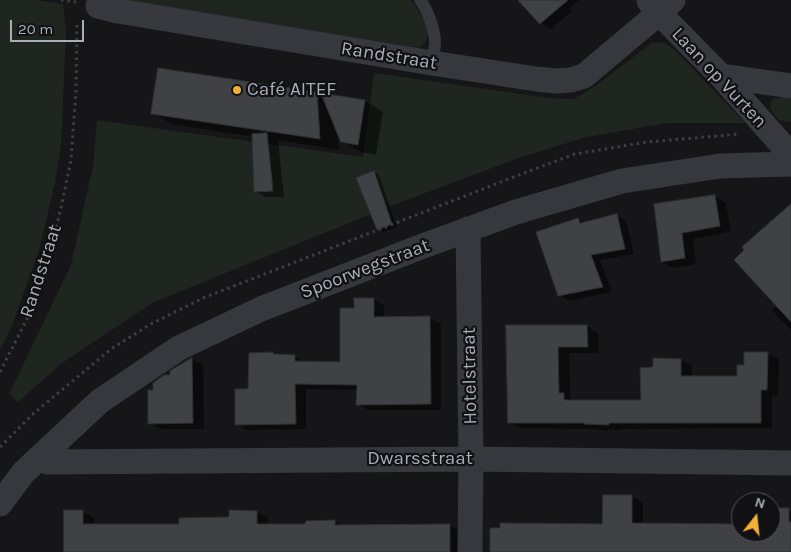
<!DOCTYPE html>
<meta charset="utf-8">
<style>
body{margin:0}
#map{position:relative;width:791px;height:552px;overflow:hidden;background:#161618;font-family:Karla,sans-serif}
canvas{display:block}
.north{position:absolute;left:731px;top:492px;width:50px;height:50px;box-sizing:border-box;background:#111113;border:1px solid #4d4f55;border-radius:50%;rotate:16deg;font-size:14px;font-weight:700;line-height:20px;text-align:center;color:#a8adb8}
.north::after{content:'';display:block;margin:auto;width:18px;height:22px;background:#f2b134;clip-path:polygon(50% 0,100% 100%,50% 72%,0 100%)}
.scale{position:absolute;left:10px;top:20px;width:74px;height:22px;box-sizing:border-box;border:2px solid #a8adb8;border-top:0;padding-left:6px;font-size:15px;line-height:18px;white-space:nowrap;color:#a8adb8;-webkit-text-stroke:4px #111113;paint-order:stroke}
</style>
<div id="map">
<canvas width="791" height="552"></canvas>
<div class="north">N</div>
<div class="scale">20 m</div>
</div>
<script>
const c = document.querySelector('canvas').getContext('2d');
c.lineJoin = 'round';
function fillPath(path, color) { c.fillStyle = color; c.fill(path, 'evenodd'); }
function strokePath(path, color, width, dash) { c.strokeStyle = color; c.lineWidth = width; c.lineCap = dash ? 'butt' : 'round'; c.setLineDash(dash || []); c.stroke(path); }
function label(font, color, halo, rows, align = 'center') {
  c.font = font + ' Karla,sans-serif'; c.lineWidth = 4.5; c.setLineDash([]); c.textBaseline = 'middle'; c.strokeStyle = halo; c.fillStyle = color; for (const [text, x, y, turn = 0] of rows) {
    c.save(); c.translate(x, y); c.rotate((+turn || 0) * Math.PI / 180); c.textAlign = isNaN(turn) ? turn : align; if (halo) c.strokeText(text, 0, 0); c.fillText(text, 0, 0); c.restore();
  }
}
fillPath(new Path2D(`
 M0,0H37L63,4L66,32L61,145L55,183L39,250L12,326L0,350Z
 M122,0H411C420,14 439,35 419,48Z
 M653,42L665,43L675,50L745,123H667L586,137L513,160L396,204L154,302L62,363L18,402L9,394L71,265L93,166L97,120L363,157L374,73L548,98L574,99L594,87Z
 M785,97L791,98V122L779,120L770,109L772,99Z`), '#1e261f');
fillPath(new Path2D(`
 M520,0H579L569,8L572,11L551,29L540,23Z
 M316,94L325,98L323,95L365,101L383,112L376,155L361,152L342,141L338,133L339,150L278,140L284,197H266L255,191L254,137L172,124L152,113Z
 M374,172L379,175L397,227L384,232L378,229Z
 M715,196L726,203L731,232L693,239L696,264L673,268L662,262L655,205Z
 M791,206V330L772,310L777,305Z
 M616,215L626,221L634,254L600,260L612,292L569,301L559,295L578,219L585,223Z
 M374,299L384,306V318H430L441,324V410H368L357,404L358,390L306,389V429L247,430L236,424L250,391L273,354L276,356H295L305,362L341,363L356,309Z
 M508,326H587L598,333L599,353H569L570,398L574,401H642L654,368L680,360L692,366V377H738L746,366L767,353L779,359L778,396H772V428L620,429V430H597L594,429L520,428L509,422Z
 M192,359L203,365L204,429H160L149,423L154,392L171,376V372Z
 M766,495L777,502V510L788,509L791,511V552H491L604,525L632,496L643,503V525H735L741,518V532H771V502H748Z
 M83,512L94,518V526L180,525L231,518L256,512L268,518V525H307L335,522L342,526L450,525L461,532V552H66Z`), '#0007');
const building = new Path2D(`
 M518,0H568L540,24Z
 M158,68L317,92L320,139L151,114Z
 M321,93L365,100L358,145L341,142Z
 M267,133L273,191L254,192L252,134Z
 M374,171L392,224L377,230L356,178Z
 M715,195L720,226L682,233L685,258L661,262L654,204Z
 M791,204V322L734,260L744,250L742,247Z
 M617,214L625,249L591,255L603,287L558,296L536,232L578,218L580,223Z
 M354,298H374V317L430,316L431,404L356,405L357,385L295,384L296,424L235,425V389H248L249,353L273,352V354L295,355V361L340,362V308H354Z
 M506,325H587L588,347H558L559,393H564V400H641L640,368L653,367V358L681,359V376H737V365H744V352H768L767,390H761V423H609V425L584,424V423H508Z
 M192,358L193,423L148,424V390H153V383L164,375H170V371Z
 M766,494V502H746V495Z
 M603,495H632V523L734,524V517H741V532H771V508H789V522H791V552H490V528H500V523L602,524Z
 M64,510H83V524H179V518L229,517V510L257,511V524H305L306,521L335,520V525L450,524V552H64Z`);
fillPath(building, '#404145');
strokePath(building, '#303034', 1);
strokePath(new Path2D(`
 M61,0L76,2
 M0,372L30,313L53,242L62,203L71,160L76,90L77,21
 M0,447L33,414L111,349L151,324L203,298L524,173L575,154L647,142L740,134`), '#3d3f44', 3, [2.5, 4]);
strokePath(new Path2D(`
 M420,0C427,8 435,31 435,42C435,49 433,56 432,63`), '#37383d', 12);
strokePath(new Path2D(`
 M649,1L659,13L721,76L791,155
 M98,6L118,11L432,63L536,79L556,81L571,80L584,76L659,13L673,0
 M721,76L791,86
 M468,229L471,459L470,552
 M48,462L471,459L791,463
 M0,504L23,473L100,401L179,348L261,309L423,246L516,212L622,181L720,166L791,164`), '#37383d', 25);
for (const [x, y, r, color] of [
 [237,90,5,"#f2b134"]
]) { const dot = new Path2D(); dot.arc(x, y, r, 0, 2 * Math.PI); c.fillStyle = color; c.fill(dot); strokePath(dot, '#111113', 2); }
label('19px', '#a8adb8', '#111113', [
 ["Randstraat",389,56,9],
 ["Laan op Vurten",719,78,47],
 ["Spoorwegstraat",365,269,-21],
 ["Randstraat",41,271,-72],
 ["Hotelstraat",470,376,-91],
 ["Dwarsstraat",420,459]
]);
label('19px', '#a8adb8', '#111113', [
 ["Café AITEF",247,90]
], 'left');
</script>
